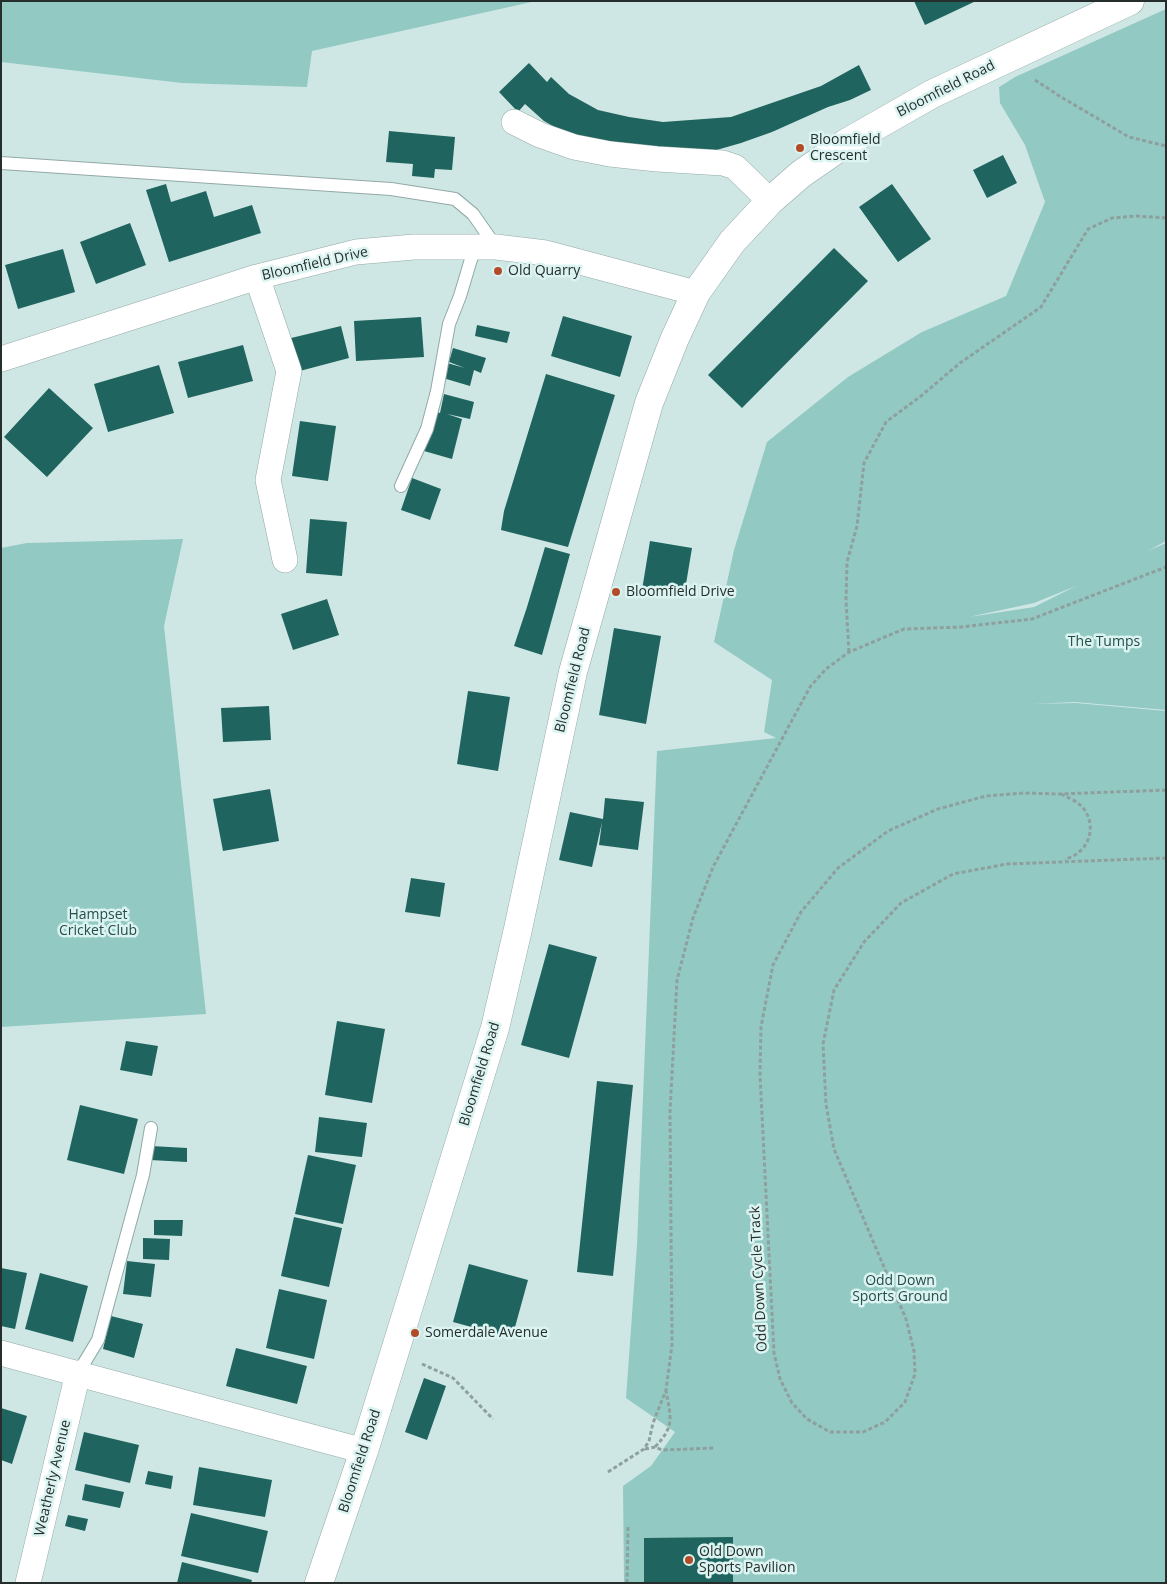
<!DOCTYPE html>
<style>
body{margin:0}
#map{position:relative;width:1167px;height:1584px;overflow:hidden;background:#cfe7e4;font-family:"Open Sans",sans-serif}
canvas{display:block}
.frame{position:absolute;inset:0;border:2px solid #252e2d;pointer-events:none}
</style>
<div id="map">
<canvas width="1167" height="1584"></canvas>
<div class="frame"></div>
</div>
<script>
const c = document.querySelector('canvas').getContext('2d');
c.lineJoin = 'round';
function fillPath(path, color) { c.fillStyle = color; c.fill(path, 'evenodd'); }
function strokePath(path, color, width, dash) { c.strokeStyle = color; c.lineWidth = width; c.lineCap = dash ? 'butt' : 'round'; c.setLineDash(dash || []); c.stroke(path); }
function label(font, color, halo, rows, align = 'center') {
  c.font = font + ' "Open Sans",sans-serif'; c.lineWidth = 5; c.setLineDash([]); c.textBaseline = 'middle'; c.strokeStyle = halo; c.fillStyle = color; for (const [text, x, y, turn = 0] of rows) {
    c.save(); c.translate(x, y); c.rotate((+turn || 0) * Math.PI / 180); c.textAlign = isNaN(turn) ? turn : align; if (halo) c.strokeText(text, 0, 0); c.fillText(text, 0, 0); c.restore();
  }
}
fillPath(new Path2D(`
 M1,1H536L312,51L307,87L182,83L1,62Z
 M1166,9V541L1148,551L1166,543V710L1075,702L1033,704L1076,703L1166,711V1583H624L623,1486L651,1466L675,1432L626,1398L637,1245L657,751L776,738L764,732L772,680L714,642L734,550L767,442L848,377L922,332L1006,296L1045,202L1025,145L1000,103L999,87L1015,77ZM1076,586L1034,607L969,617L1034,603Z
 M183,539L164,626L206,1014L1,1027V548L27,543Z`), '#93c9c3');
fillPath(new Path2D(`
 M914,1H976L925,25Z
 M529,63L547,82L551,77L569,94L598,110L629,117L663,122L731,117L821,86L859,65L871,90L850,100L828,107L772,132L741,143L699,155L581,142L544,121L525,104L518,112L499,92Z
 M389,131L455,137L452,170L435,169L434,178L412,176L413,164L386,162Z
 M1003,155L1017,183L987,198L973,170Z
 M166,184L171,202L206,191L214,217L252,205L261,233L169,262L146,190Z
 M892,184L931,239L898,262L859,207Z
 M130,223L146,265L96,284L80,242Z
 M834,248L868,281L742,408L708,375Z
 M63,249L75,292L18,309L5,265Z
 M563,316L632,336L620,377L551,356Z
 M421,317L424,357L356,361L354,321Z
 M477,325L510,332L507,343L475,336Z
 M341,326L349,358L296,372L287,339Z
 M243,345L253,381L188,398L178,362Z
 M453,348L486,358L481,373L474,370L470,386L443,378L447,363L465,368L449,362Z
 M159,365L174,413L108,432L94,384Z
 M546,374L615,395L568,547L501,530L504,511Z
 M49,388L93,428L47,477L4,437Z
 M444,394L474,402L470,419L447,414L462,419L452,459L424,451L430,433L434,411L440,413Z
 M300,421L336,426L328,481L292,476Z
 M412,478L441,489L430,520L401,510Z
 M310,519L347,522L342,576L306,573Z
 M650,541L692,548L684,596L642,590Z
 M545,547L570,554L542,655L514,646L527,607Z
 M327,599L339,635L293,650L281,614Z
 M614,628L661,636L646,724L599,715Z
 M468,691L510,697L498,771L457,764Z
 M269,706L271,740L223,742L221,708Z
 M270,789L279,841L223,851L213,799Z
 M605,798L644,802L638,850L599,845L602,822L592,867L559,860L570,812L603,819Z
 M411,878L445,883L440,917L405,912Z
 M549,944L597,957L569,1058L521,1045Z
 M337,1021L385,1029L372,1103L325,1095Z
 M126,1041L158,1046L152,1076L120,1070Z
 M597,1081L633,1085L613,1276L577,1272Z
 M80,1105L138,1119L124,1174L67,1160Z
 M319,1117L367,1123L362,1157L315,1152Z
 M151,1146L187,1148V1162L150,1160Z
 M308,1155L356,1165L343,1224L295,1214Z
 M294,1217L342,1228L329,1287L281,1276Z
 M154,1220H183L182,1236L154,1235Z
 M143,1238L170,1239L169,1260L143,1259Z
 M127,1261L155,1264L151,1297L123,1294Z
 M469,1264L528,1280L512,1338L453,1322Z
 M1,1268L27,1273L15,1329L1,1326Z
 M40,1273L88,1286L73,1342L25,1329Z
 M279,1289L327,1300L314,1359L266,1348Z
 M111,1316L143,1324L134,1358L103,1349Z
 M236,1348L307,1366L297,1404L226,1386Z
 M424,1378L446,1386L427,1440L405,1432Z
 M1,1408L27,1416L12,1464L1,1460Z
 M84,1432L139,1445L130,1483L75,1470Z
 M199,1467L272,1480L265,1517L193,1505Z
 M148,1471L173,1476L171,1489L145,1484Z
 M85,1484L124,1492L120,1508L82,1500Z
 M191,1513L268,1531L258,1573L181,1556Z
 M68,1515L88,1519L85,1531L65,1526Z
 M733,1537V1583H644V1538Z
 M182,1562L252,1580L251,1583H177Z`), '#1f645f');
const service = new Path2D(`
 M1,163L391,189L455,199L473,214L496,247
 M401,486L427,429L437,391L449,324L460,296L475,246
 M78,1373L98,1340L143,1175L151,1128`);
const minor = new Path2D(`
 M514,122L540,135L574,147L610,154L657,159L723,163L735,167L770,201
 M257,277L289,371L268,480L285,560
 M1,359L257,277L356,252L414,247H496L546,253L696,293
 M1,1353L364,1451
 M28,1583L78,1373`);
const tertiary = new Path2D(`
 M319,1583L364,1451L495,1028L518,929L573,672L649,403L675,338L696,293L732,242L770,201L801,174L846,143L932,94L1130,1`);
strokePath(service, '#92a9a6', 14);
strokePath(minor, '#92a9a6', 26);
strokePath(tertiary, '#92a9a6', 29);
strokePath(new Path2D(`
 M1035,80L1061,97L1129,137L1166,146
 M849,652L846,601L847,562L857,526L864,463L886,422L921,396L960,363L1041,307L1088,229L1112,218L1137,216L1166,218
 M1166,790L1060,794L1024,793L986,796L938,809L888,831L838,868L801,912L773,965L761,1027L760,1075L774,1353L780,1379L792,1403L807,1419L830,1432H863L885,1422L905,1402L915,1374L914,1351L906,1319L834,1149L826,1104L823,1044L834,990L864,942L901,903L953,874L1007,864L1166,858
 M1061,794C1067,797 1074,800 1079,804C1094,816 1094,840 1079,852C1076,855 1070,857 1065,860
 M422,1364L453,1378L493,1419
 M655,1447C675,1426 671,1418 666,1391
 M645,1449L655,1447L662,1450L714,1448
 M608,1472L644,1449L649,1441L653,1423L666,1390L672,1345L670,1112L677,980L693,918L713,867L810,687L826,669L849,652L904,629L961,627L1032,619L1166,567
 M627,1583L628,1526`), '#8ea09e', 3, [4, 2.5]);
strokePath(service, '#fff', 12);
strokePath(minor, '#fff', 25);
strokePath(tertiary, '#fff', 28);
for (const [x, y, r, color] of [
 [800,148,5,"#b24b28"],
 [498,271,5,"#b24b28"],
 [616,592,5,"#b24b28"],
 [415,1333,5,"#b24b28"],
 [689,1560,5,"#b24b28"]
]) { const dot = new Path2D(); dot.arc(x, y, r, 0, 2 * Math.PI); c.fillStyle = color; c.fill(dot); strokePath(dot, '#dcf4f1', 2); }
label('14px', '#252e2d', '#dcf4f1', [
 ["Bloomfield Road",946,89,-27],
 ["Bloomfield Drive",315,264,-13],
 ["Bloomfield Road",573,680,-76],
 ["Bloomfield Road",480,1074,-73],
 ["Odd Down Cycle Track",759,1279,-93],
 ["Bloomfield Road",360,1461,-72],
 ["Weatherly Avenue",53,1478,-77]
]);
label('14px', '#252e2d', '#dcf4f1', [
 ["Bloomfield",810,140],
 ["Crescent",810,156],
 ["Old Quarry",508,271],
 ["Bloomfield Drive",626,592],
 ["Somerdale Avenue",425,1333],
 ["Old Down",699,1552],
 ["Sports Pavilion",699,1568]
], 'left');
label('14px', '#254d4a', '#dcf4f1', [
 ["The Tumps",1104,642],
 ["Hampset",98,915],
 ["Cricket Club",98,931],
 ["Odd Down",900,1281],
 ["Sports Ground",900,1297]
]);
</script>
